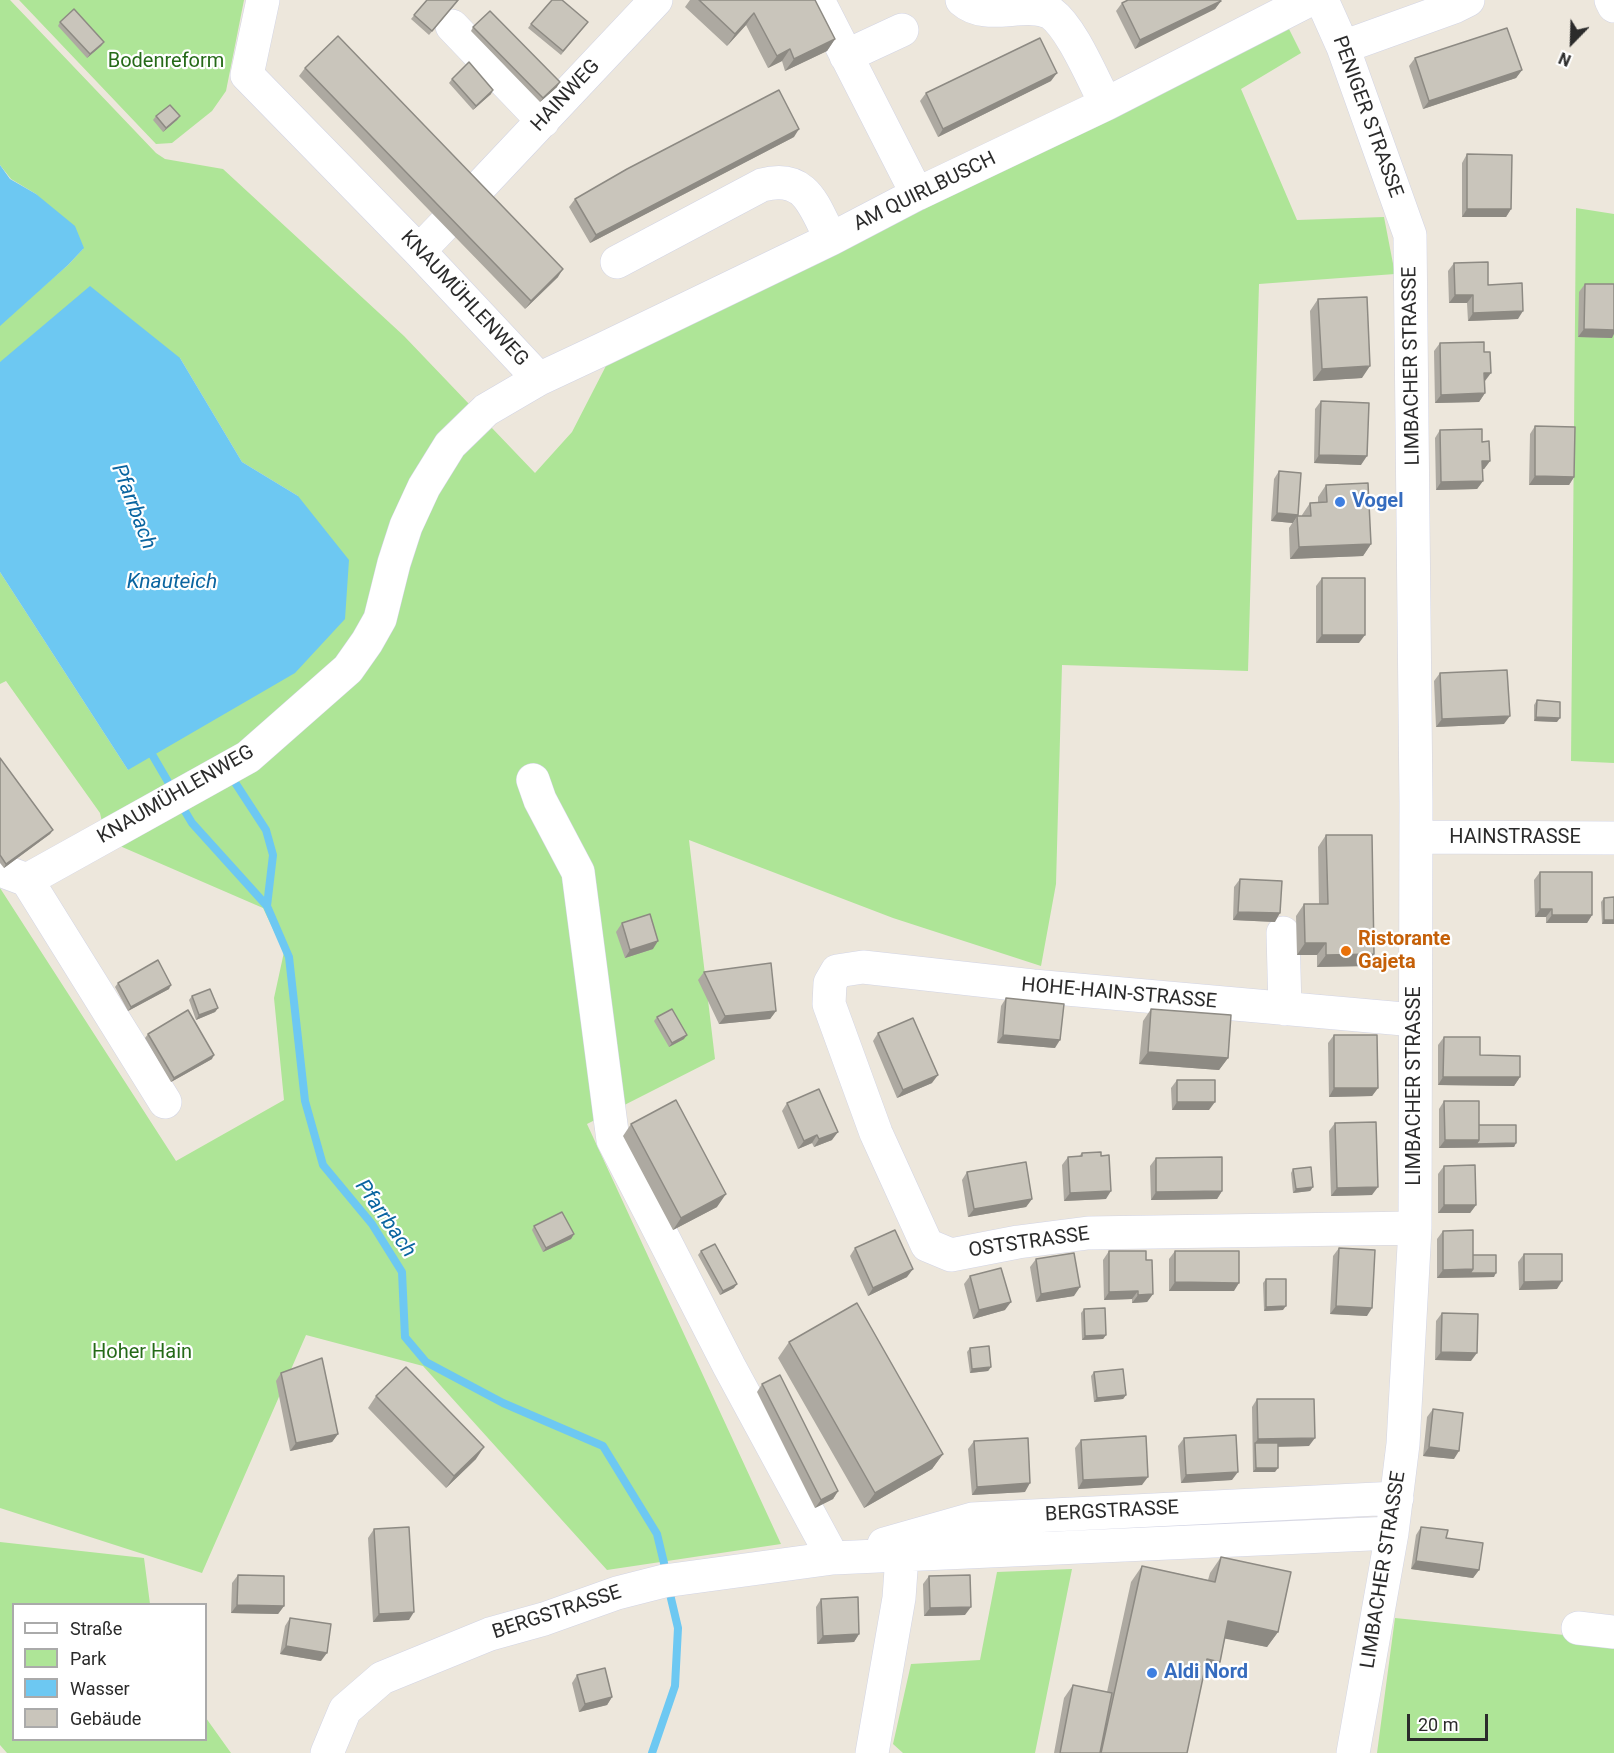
<!DOCTYPE html>
<meta charset="utf-8">
<style>
body{margin:0}
#map{position:relative;width:1614px;height:1753px;overflow:hidden;background:#ede7dc;font-family:Roboto,sans-serif}
canvas{display:block}
.legend{position:absolute;left:12px;top:1603px;width:195px;height:138px;box-sizing:border-box;background:#fff;border:2px solid #aaa;margin:0;padding:8px 10px;list-style:none;font-size:18px;color:#2b2b2b}
.legend li{display:flex;align-items:center;gap:12px;height:30px}
.legend b{width:30px;border:2px solid #aaa}
.north{position:absolute;left:1542px;top:12px;width:60px;height:60px;-webkit-text-stroke:4px #fff;paint-order:stroke;rotate:203deg;font-size:16px;font-weight:700;line-height:24px;text-align:center;color:#2b2b2b}
.north::after{content:'';display:block;margin:auto;width:21px;height:27px;background:#2b2b2b;clip-path:polygon(50% 0,100% 100%,50% 72%,0 100%)}
.scale{position:absolute;left:1407px;top:1714px;width:81px;height:27px;box-sizing:border-box;border:3px solid #2b2b2b;border-top:0;padding-left:8px;font-size:18px;line-height:21px;white-space:nowrap;color:#2b2b2b;-webkit-text-stroke:4px #fff;paint-order:stroke}
</style>
<div id="map">
<canvas width="1614" height="1753"></canvas>
<ul class="legend">
<li><b style="height:8px;background:#fff"></b>Straße</li>
<li><b style="height:16px;background:#aee597"></b>Park</li>
<li><b style="height:16px;background:#6dc8f2"></b>Wasser</li>
<li><b style="height:16px;background:#c9c5bb"></b>Gebäude</li>
</ul>
<div class="north">N</div>
<div class="scale">20 m</div>
</div>
<script>
const c = document.querySelector('canvas').getContext('2d');
c.lineJoin = 'round';
function fillPath(path, color) { c.fillStyle = color; c.fill(path, 'evenodd'); }
function strokePath(path, color, width, dash) { c.strokeStyle = color; c.lineWidth = width; c.lineCap = dash ? 'butt' : 'round'; c.setLineDash(dash || []); c.stroke(path); }
function label(font, color, halo, rows, align = 'center') {
  c.font = font + ' Roboto,sans-serif'; c.lineWidth = 4.5; c.setLineDash([]); c.textBaseline = 'middle'; c.strokeStyle = halo; c.fillStyle = color; for (const [text, x, y, turn = 0] of rows) {
    c.save(); c.translate(x, y); c.rotate((+turn || 0) * Math.PI / 180); c.textAlign = isNaN(turn) ? turn : align; if (halo) c.strokeText(text, 0, 0); c.fillText(text, 0, 0); c.restore();
  }
}
fillPath(new Path2D(`
 M0,0H10L156,153L165,159L223,169L404,336L535,473L572,432L609,360L1287,25L1301,53L1241,89L1297,220L1384,217L1395,274L1259,284L1248,671L1062,665L1056,884L1041,966L893,918L689,840L715,1059L587,1124L781,1544L607,1570L423,1366L306,1335L202,1573L0,1508V888L176,1161L284,1100L274,998L284,952L263,908L106,840L100,813L6,681L0,684V572L128,770L298,496L242,462L180,358L0,362V324L68,265L83,249L36,194L11,179L0,165Z
 M19,0H244L226,91L212,111L172,143L156,144Z
 M1576,208L1614,214V763L1571,761Z
 M0,1542L144,1558L150,1604H14V1740H206V1718L231,1753H7L0,1745Z
 M1072,1569L1035,1753H903L893,1744L911,1664L980,1660L997,1572Z
 M1395,1618L1614,1640V1753H1377Z`), '#aee597');
fillPath(new Path2D(`
 M0,165L10,179L36,194L75,226L84,248L68,265L0,326Z
 M90,286L180,358L242,462L298,496L349,560L345,619L295,673L128,770L0,572V362Z`), '#6dc8f2');
strokePath(new Path2D(`
 M153,756L174,792
 M236,784L266,830L273,855L267,906L289,957L305,1101L323,1165L372,1224L402,1272L405,1337L426,1362L503,1403L603,1446L657,1534L664,1563
 M180,803L192,823L267,906
 M652,1753L675,1686L678,1628L669,1590`), '#6dc8f2', 8);
const minor = new Path2D(`
 M263,0L247,75L419,251L539,379
 M818,0L917,194
 M962,0C987,22 1024,0 1051,13C1072,28 1093,80 1106,104
 M1322,0L1343,47L1410,235L1416,803L1415,1228L1403,1444L1392,1533L1353,1753
 M1611,0L1614,6
 M452,26L543,121
 M1343,47L1454,7L1468,0
 M846,56L902,30
 M475,192L656,0
 M419,251L444,225
 M617,262L762,185C807,173 814,207 831,239
 M533,780L540,800L578,872L613,1140L729,1366L833,1558
 M1416,837L1614,838
 M0,870L27,880L165,1102
 M27,880L248,757L348,669L367,642L380,619L394,563L406,526L424,487L450,445L486,410L539,379L603,349L831,239L917,194L1106,104L1309,0
 M1283,933L1285,1009
 M1415,1228L1088,1233L1018,1242L951,1255L927,1245L876,1133L829,1004L830,983L837,971L863,967L1033,986L1415,1020
 M884,1544L972,1519L1397,1498
 M1578,1628L1614,1632
 M327,1753L345,1710L382,1678L490,1634L544,1619L617,1593L664,1581L833,1558L1392,1533
 M872,1753L899,1598L902,1556`);
strokePath(minor, '#d2d4e4', 34);
strokePath(minor, '#fff', 33);
fillPath(new Path2D(`
 M427,0H459L429,35L411,19Z
 M690,0H815L835,39L827,51L785,71L782,61L768,68L746,25L727,46L685,7Z
 M1221,1L1215,9L1135,49L1116,11L1122,3Z
 M60,22L104,42L101,46L87,58L58,26Z
 M531,24L585,26L561,55L528,28Z
 M473,27L557,87L540,102L471,31Z
 M1415,58L1522,70L1516,78L1423,109L1409,66Z
 M305,68L558,277L525,309L299,76Z
 M452,79L491,94L473,110L449,83Z
 M1051,81L938,137L920,101L926,93Z
 M156,116H180L177,120L163,132L153,120Z
 M794,137L590,243L569,207L575,199Z
 M1467,154L1511,209L1506,217H1462V163Z
 M1454,263L1488,285L1518,319L1468,321L1467,303H1449L1448,271Z
 M1585,284L1612,338L1578,337L1579,292Z
 M1318,299L1362,378L1313,381L1310,311Z
 M1440,343L1485,381V393L1479,402L1435,403L1434,351Z
 M1321,401L1361,465L1314,463L1315,409Z
 M1535,426L1574,477L1569,485H1529L1530,434Z
 M1440,430L1482,442L1490,461L1484,469H1482L1483,481L1477,489L1436,490L1435,438Z
 M1279,471L1298,515L1293,523L1271,521L1274,479Z
 M1326,485L1371,544L1363,556L1290,559L1289,528L1297,516H1302V515L1310,503L1318,502V497Z
 M1322,578L1359,643H1316V586Z
 M1440,673L1504,724L1436,727L1434,681Z
 M1537,700L1557,722L1534,721V705Z
 M0,758L53,830L50,834L4,868L0,863Z
 M1326,835L1374,954L1366,966L1317,967V955H1297L1296,916L1304,904H1319L1318,847Z
 M1540,872L1592,915L1587,923H1546V917H1535L1534,880Z
 M1240,879L1275,922L1233,920L1234,887Z
 M1604,898L1614,924H1602L1601,902Z
 M622,923L653,949L625,958L616,932Z
 M704,972L776,1011L770,1019L719,1024L698,980Z
 M118,983L169,989L128,1011L115,987Z
 M192,996L218,1008L215,1012L196,1020L189,1000Z
 M1006,998L1055,1048L997,1043L1001,1006Z
 M1151,1009L1228,1058L1219,1070L1139,1064L1143,1021Z
 M657,1017L684,1039L669,1047L654,1021Z
 M878,1033L932,1083L897,1098L873,1041Z
 M148,1034L212,1059L171,1082L145,1038Z
 M1334,1035L1378,1088L1372,1096L1329,1097L1328,1043Z
 M1444,1037L1480,1055L1520,1077L1514,1086L1438,1085V1045Z
 M1177,1080L1209,1110H1172L1171,1088Z
 M1444,1101L1479,1125L1516,1143L1514,1147L1439,1148V1109Z
 M787,1103L832,1140L814,1147L812,1143L798,1149L782,1111Z
 M1335,1123L1372,1195L1331,1196L1329,1131Z
 M631,1124L717,1207L673,1230L623,1136Z
 M1082,1153L1101,1156L1106,1199L1064,1201L1062,1165L1068,1157L1079,1156Z
 M1156,1158L1222,1191L1217,1199L1151,1200L1150,1166Z
 M1444,1166L1476,1205L1470,1213H1438V1174Z
 M1293,1169L1313,1187L1310,1191L1293,1193L1291,1173Z
 M967,1172L1032,1199L1026,1207L968,1217L962,1180Z
 M534,1226L574,1234L571,1239L543,1252L532,1230Z
 M1443,1231L1473,1255L1494,1277L1437,1278V1239Z
 M855,1248L907,1277L868,1296L850,1256Z
 M1339,1248L1367,1316L1330,1314L1333,1256Z
 M701,1251L734,1288L720,1295L698,1255Z
 M1109,1251L1146,1260L1153,1294L1147,1302L1132,1303V1299L1104,1300L1103,1260Z
 M1175,1251L1234,1291H1169V1259Z
 M1524,1254L1557,1289L1519,1290L1518,1262Z
 M1036,1259L1074,1296L1036,1302L1030,1267Z
 M970,1276L1005,1310L973,1319L964,1284Z
 M1266,1279L1283,1310L1264,1311L1263,1283Z
 M1084,1309L1106,1335L1103,1339L1082,1340L1081,1313Z
 M1442,1313L1471,1361L1435,1360L1436,1321Z
 M789,1342L943,1454L932,1469L864,1508L778,1358Z
 M970,1348L991,1367L988,1371L970,1373L967,1352Z
 M1094,1372L1126,1395L1123,1399L1094,1402L1091,1376Z
 M281,1373L338,1434L332,1442L290,1451L276,1381Z
 M762,1384L838,1491L833,1499L815,1508L757,1392Z
 M376,1396L476,1459L446,1488L368,1408Z
 M1257,1399L1309,1446L1278,1447L1275,1472H1253L1252,1407Z
 M1433,1409L1454,1459L1423,1456L1427,1417Z
 M1184,1438L1232,1480L1181,1483L1178,1446Z
 M1081,1440L1142,1485L1078,1489L1075,1448Z
 M974,1441L1025,1492L972,1495L968,1449Z
 M1421,1527L1446,1538L1479,1570L1473,1578L1411,1569L1416,1535Z
 M374,1529L409,1620L373,1622L368,1538Z
 M1221,1557L1278,1632L1267,1647L1225,1638L1220,1662L1209,1678L1203,1677L1187,1753H1054L1064,1698L1073,1685L1107,1692L1131,1582L1142,1566L1208,1580L1210,1573Z
 M238,1575L284,1606L278,1614L231,1613L232,1583Z
 M929,1576L965,1615L924,1616L923,1584Z
 M821,1599L859,1634L854,1642L817,1644L816,1607Z
 M290,1618L321,1661L280,1654L285,1626Z
 M577,1675L612,1697L607,1705L579,1712L572,1683Z`), '#ada9a1');
fillPath(new Path2D(`
 M1221,1L1215,9L1135,49L1140,40Z
 M754,13L746,25L727,46L735,34Z
 M835,39L827,51L785,71L794,59Z
 M104,42L101,46L87,58L90,54Z
 M790,49L782,61L768,68L777,56Z
 M1522,70L1516,78L1423,109L1429,101Z
 M1057,73L1051,81L938,137L943,129Z
 M560,82L557,87L540,102L543,98Z
 M493,90L491,94L473,110L476,106Z
 M180,116L177,120L163,132L166,128Z
 M799,129L794,137L590,243L596,235Z
 M1467,209H1511L1506,217H1462Z
 M563,269L558,277L525,309L531,301Z
 M1455,295H1473L1467,303H1449Z
 M1523,311L1518,319L1468,321L1473,313Z
 M1584,329L1614,330V334L1612,338L1578,337Z
 M1370,366L1362,378L1313,381L1322,369Z
 M1484,373H1491L1485,381Z
 M1485,393L1479,402L1435,403L1441,395Z
 M1319,455L1367,456L1361,465L1314,463Z
 M1482,461H1490L1484,469L1476,470Z
 M1535,476L1574,477L1569,485H1529Z
 M1483,481L1477,489L1436,490L1441,482Z
 M1277,513L1298,515L1293,523L1271,521Z
 M1371,544L1363,556L1290,559L1299,547Z
 M1322,635H1365L1359,643H1316Z
 M1510,716L1504,724L1436,727L1442,719Z
 M1536,717L1560,718L1557,722L1534,721Z
 M53,830L50,834L4,868L6,864Z
 M1540,909H1552L1546,917H1535Z
 M1238,912L1280,913L1275,922L1233,920Z
 M1552,915H1592L1587,923H1546Z
 M1604,920H1614V924H1602Z
 M658,941L653,949L625,958L630,950Z
 M1305,943H1326L1317,955H1297Z
 M1374,954L1366,966L1317,967L1326,955Z
 M171,985L169,989L128,1011L131,1007Z
 M218,1008L215,1012L196,1020L199,1015Z
 M776,1011L770,1019L719,1024L725,1016Z
 M687,1035L684,1039L669,1047L672,1043Z
 M1003,1035L1060,1040L1055,1048L997,1043Z
 M1148,1052L1228,1058L1219,1070L1139,1064Z
 M214,1055L212,1059L171,1082L174,1078Z
 M938,1075L932,1083L897,1098L903,1090Z
 M1443,1077H1520L1514,1086L1438,1085Z
 M1334,1088H1378L1372,1096L1329,1097Z
 M1177,1102H1215L1209,1110H1172Z
 M838,1132L832,1140L814,1147L819,1139Z
 M817,1135L812,1143L798,1149L804,1141Z
 M1445,1140H1479L1516,1143L1514,1147L1439,1148Z
 M1313,1187L1310,1191L1293,1193L1296,1189Z
 M1378,1187L1372,1195L1331,1196L1337,1188Z
 M1111,1191L1106,1199L1064,1201L1070,1193Z
 M1222,1191L1217,1199L1151,1200L1156,1192Z
 M726,1194L717,1207L673,1230L681,1218Z
 M1032,1199L1026,1207L968,1217L974,1209Z
 M1444,1205H1476L1470,1213H1438Z
 M574,1234L571,1239L543,1252L546,1248Z
 M913,1269L907,1277L868,1296L873,1288Z
 M1473,1269L1496,1273L1494,1277L1437,1278L1443,1270Z
 M1562,1281L1557,1289L1519,1290L1524,1282Z
 M1175,1282L1239,1283L1234,1291H1169Z
 M737,1284L734,1288L720,1295L723,1291Z
 M1080,1287L1074,1296L1036,1302L1041,1294Z
 M1138,1291L1132,1299L1104,1300L1109,1292Z
 M1153,1294L1147,1302L1132,1303L1138,1295Z
 M1011,1302L1005,1310L973,1319L979,1310Z
 M1286,1306L1283,1310L1264,1311L1266,1307Z
 M1336,1306L1372,1308L1367,1316L1330,1314Z
 M1106,1335L1103,1339L1082,1340L1085,1336Z
 M1441,1352L1477,1353L1471,1361L1435,1360Z
 M991,1367L988,1371L970,1373L972,1369Z
 M1126,1395L1123,1399L1094,1402L1097,1398Z
 M338,1434L332,1442L290,1451L296,1443Z
 M1315,1438L1309,1446L1255,1447V1443L1258,1439Z
 M484,1447L476,1459L446,1488L454,1476Z
 M1429,1447L1459,1451L1454,1459L1423,1456Z
 M943,1454L932,1469L864,1508L875,1493Z
 M1256,1468H1278L1275,1472H1253Z
 M1238,1472L1232,1480L1181,1483L1186,1475Z
 M1148,1477L1142,1485L1078,1489L1083,1480Z
 M1030,1483L1025,1492L972,1495L977,1487Z
 M838,1491L833,1499L815,1508L821,1500Z
 M1416,1561L1479,1570L1473,1578L1411,1569Z
 M237,1605L284,1606L278,1614L231,1613Z
 M971,1607L965,1615L924,1616L930,1608Z
 M414,1612L409,1620L373,1622L379,1614Z
 M1228,1621L1278,1632L1267,1647L1217,1637Z
 M859,1634L854,1642L817,1644L823,1636Z
 M286,1646L327,1653L321,1661L280,1654Z
 M1207,1659L1220,1662L1209,1678L1196,1675Z
 M612,1697L607,1705L579,1712L585,1704Z`), '#8d8a83');
const building = new Path2D(`
 M427,0H458L432,31L414,15Z
 M552,0H562L588,22L563,51L531,24Z
 M699,0H815L835,39L794,59L790,49L777,56L754,13L735,34Z
 M1128,0H1220L1221,1L1140,40L1122,3Z
 M74,9L104,42L90,54L60,22Z
 M490,11L560,82L543,98L473,27Z
 M1507,28L1522,70L1429,101L1415,58Z
 M338,36L563,269L531,301L305,68Z
 M1040,38L1057,73L943,129L926,93Z
 M469,62L493,90L476,106L452,79Z
 M779,90L799,129L596,235L575,199L627,169Z
 M170,105L180,116L166,128L156,116Z
 M1467,154L1512,155L1511,209H1467Z
 M1488,262V285L1522,283L1523,311L1473,313V295H1455L1454,263Z
 M1585,284H1614V330L1584,329Z
 M1367,297L1370,366L1322,369L1318,299Z
 M1484,342V352H1490L1491,373H1484L1485,393L1441,395L1440,343Z
 M1321,401L1369,403L1367,456L1319,455Z
 M1535,426L1575,427L1574,477L1535,476Z
 M1482,429V442L1489,441L1490,461H1482L1483,481L1441,482L1440,430Z
 M1279,471L1301,473L1298,515L1277,513Z
 M1368,483L1371,544L1299,547L1297,516H1311L1310,503L1327,502L1326,485Z
 M1322,578H1365V635H1322Z
 M1507,670L1510,716L1442,719L1440,673Z
 M1537,700L1560,702V718L1536,717Z
 M0,758L53,830L6,864L0,855Z
 M1326,835H1372L1374,954L1326,955V943H1305L1304,904H1328Z
 M1540,872H1592V915H1552V909H1540Z
 M1240,879L1282,881L1280,913L1238,912Z
 M1614,897V920H1604V898Z
 M650,914L658,941L630,950L622,923Z
 M158,960L171,985L131,1007L118,983Z
 M771,963L776,1011L725,1016L704,972Z
 M210,989L218,1008L199,1015L192,996Z
 M1006,998L1064,1004L1060,1040L1003,1035Z
 M672,1009L687,1035L672,1043L657,1017Z
 M1151,1009L1231,1015L1228,1058L1148,1052Z
 M188,1010L214,1055L174,1078L148,1034Z
 M913,1018L938,1075L903,1090L878,1033Z
 M1334,1035H1377L1378,1088H1334Z
 M1444,1037H1480V1055L1520,1056V1077H1443Z
 M1177,1080H1215V1102H1177Z
 M819,1089L838,1132L819,1139L817,1135L804,1141L787,1103Z
 M676,1100L726,1194L681,1218L631,1124Z
 M1444,1101H1479V1140H1445Z
 M1376,1122L1378,1187L1337,1188L1335,1123Z
 M1479,1125H1516V1143L1476,1144L1479,1140Z
 M1101,1152V1156L1109,1155L1111,1191L1070,1193L1068,1157L1082,1156V1153Z
 M1222,1157V1191L1156,1192V1158Z
 M1026,1162L1032,1199L974,1209L967,1172Z
 M1475,1165L1476,1205H1444V1166Z
 M1311,1167L1313,1187L1296,1189L1293,1169Z
 M562,1212L574,1234L546,1248L534,1226Z
 M895,1230L913,1269L873,1288L855,1248Z
 M1473,1230V1269L1443,1270V1231Z
 M715,1244L737,1284L723,1291L701,1251Z
 M1339,1248L1375,1250L1372,1308L1336,1306Z
 M1109,1251H1146V1260H1152L1153,1294L1138,1295V1291L1109,1292Z
 M1175,1251H1239V1283L1175,1282Z
 M1074,1253L1080,1287L1041,1294L1036,1259Z
 M1524,1254H1562V1281L1524,1282Z
 M1473,1255H1496V1273H1470L1473,1269Z
 M1001,1268L1011,1302L979,1310L970,1276Z
 M1266,1279H1286V1306L1266,1307Z
 M857,1303L943,1454L875,1493L789,1342Z
 M1105,1308L1106,1335L1085,1336L1084,1309Z
 M1442,1313L1478,1314L1477,1353L1441,1352Z
 M989,1346L991,1367L972,1369L970,1348Z
 M322,1358L338,1434L296,1443L281,1373Z
 M406,1367L484,1447L454,1476L376,1396Z
 M1123,1369L1126,1395L1097,1398L1094,1372Z
 M780,1375L838,1491L821,1500L762,1384Z
 M1257,1399H1314L1315,1438L1258,1439Z
 M1433,1409L1463,1413L1459,1451L1429,1447Z
 M1236,1435L1238,1472L1186,1475L1184,1438Z
 M1146,1436L1148,1477L1083,1480L1081,1440Z
 M1028,1438L1030,1483L977,1487L974,1441Z
 M1255,1443H1278V1468H1256Z
 M409,1527L414,1612L379,1614L374,1529Z
 M1421,1527L1448,1530L1446,1538L1483,1543L1479,1570L1416,1561Z
 M1221,1557L1291,1572L1278,1632L1228,1621L1220,1662L1207,1659L1187,1753H1101L1142,1566L1215,1582Z
 M238,1575L284,1576V1606L237,1605Z
 M970,1575L971,1607L930,1608L929,1576Z
 M858,1597L859,1634L823,1636L821,1599Z
 M290,1618L331,1624L327,1653L286,1646Z
 M605,1668L612,1697L585,1704L577,1675Z
 M1073,1685L1112,1693L1100,1753H1060Z`);
fillPath(building, '#c9c5bb');
strokePath(building, '#8d8a83', 1.5);
for (const [x, y, r, color] of [
 [1340,502,6,"#3f7fe0"],
 [1346,951,6,"#e8710a"],
 [1152,1673,6,"#3f7fe0"]
]) { const dot = new Path2D(); dot.arc(x, y, r, 0, 2 * Math.PI); c.fillStyle = color; c.fill(dot); strokePath(dot, '#fff', 2); }
label('20px', '#256a18', '#fff', [
 ["Bodenreform",166,62],
 ["Hoher Hain",142,1353]
]);
label('20px', '#2b2b2b', '#fff', [
 ["HAINWEG",566,96,-47],
 ["PENIGER STRASSE",1367,117,70],
 ["AM QUIRLBUSCH",925,192,-26],
 ["KNAUMÜHLENWEG",464,299,47],
 ["LIMBACHER STRASSE",1412,366,-91],
 ["KNAUMÜHLENWEG",176,795,-30],
 ["HAINSTRASSE",1515,838],
 ["HOHE-HAIN-STRASSE",1119,994,5],
 ["LIMBACHER STRASSE",1415,1086,-90],
 ["OSTSTRASSE",1029,1243,-8],
 ["BERGSTRASSE",1112,1512,-3],
 ["LIMBACHER STRASSE",1384,1570,-81],
 ["BERGSTRASSE",557,1613,-18]
]);
label('bold 20px', '#366cbe', '#fff', [
 ["Vogel",1352,502],
 ["Aldi Nord",1164,1673]
], 'left');
label('bold 20px', '#c56008', '#fff', [
 ["Ristorante",1358,940],
 ["Gajeta",1358,963]
], 'left');
label('italic 21px', '#0a65a0', '#fff', [
 ["Pfarrbach",133,507,69],
 ["Knauteich",172,583],
 ["Pfarrbach",385,1219,55]
]);
</script>
